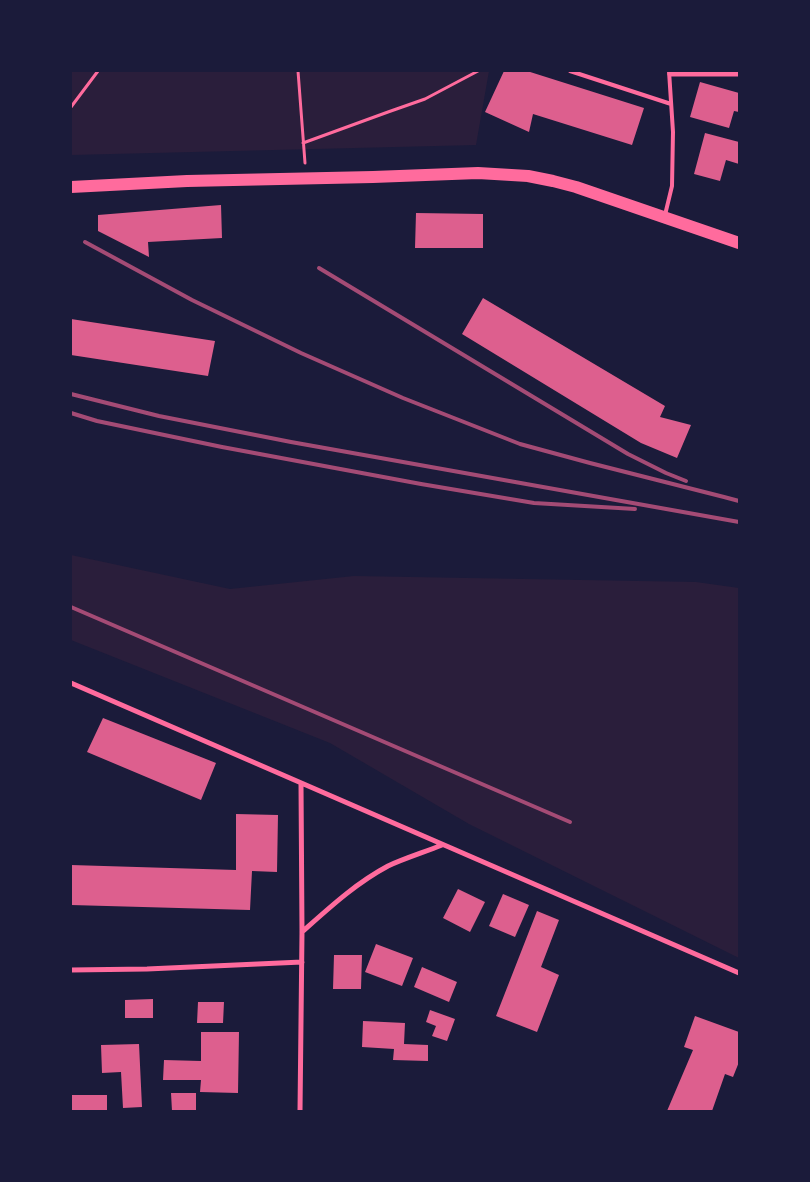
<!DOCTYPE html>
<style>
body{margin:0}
#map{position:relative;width:810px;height:1182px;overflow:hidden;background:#1b1b3a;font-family:"Source Serif 4",serif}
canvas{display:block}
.frame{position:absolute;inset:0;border:72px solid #1b1b3a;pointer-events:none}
</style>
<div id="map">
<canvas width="810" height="1182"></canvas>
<div class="frame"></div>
</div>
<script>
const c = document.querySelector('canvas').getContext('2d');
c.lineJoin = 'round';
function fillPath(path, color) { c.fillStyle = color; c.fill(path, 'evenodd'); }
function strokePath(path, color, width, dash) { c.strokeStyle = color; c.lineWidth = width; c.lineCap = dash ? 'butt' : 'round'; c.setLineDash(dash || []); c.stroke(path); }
fillPath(new Path2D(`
 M71,71H489L476,145L71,155Z
 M71,555L230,589L354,576L696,582L739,588V958L469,824L330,743L71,640Z`), '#2a1e3b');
fillPath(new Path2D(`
 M504,71H527L644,108L632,145L533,114L529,132L485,112Z
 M700,82L739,93V112L734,111L729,128L690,117Z
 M705,133L739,142V164L726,160L720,181L694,174Z
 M221,205L222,238L148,242L149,257L98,231V215Z
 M416,213L483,214V248H415Z
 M483,298L665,406L660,417L691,425L677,458L641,443L462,334Z
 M71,319L215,341L208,376L71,355Z
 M103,718L216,763L201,800L87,752Z
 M236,814L278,815L277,872L252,871L250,910L71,905V865L236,870Z
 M458,889L485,902L470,932L443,918Z
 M503,894L529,905L515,937L489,926Z
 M537,911L559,920L541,967L559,975L537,1032L496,1016Z
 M376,944L413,958L402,986L365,972Z
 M334,955H362L361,989H333Z
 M422,967L457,982L449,1002L414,987Z
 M153,999V1018H125V1000Z
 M198,1002H224L223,1023H197Z
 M430,1010L455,1019L447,1041L432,1036L436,1026L426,1022Z
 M695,1016L739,1032V1062L733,1077L725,1074L712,1111H667L693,1050L684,1047Z
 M363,1021L405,1023L404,1044L428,1045V1061L393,1060L394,1049L362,1047Z
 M201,1032H239L238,1093L200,1092L201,1080H163L164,1060L201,1061Z
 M139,1044L142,1107L123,1108L121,1072L102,1073L101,1045Z
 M171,1093H196V1111H172Z
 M71,1095H107V1111H71Z`), '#dd5f8e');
strokePath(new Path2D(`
 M298,71L305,163
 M71,107L98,71
 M303,143L388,112L425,99L478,71`), '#ff6b9d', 3);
strokePath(new Path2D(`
 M570,71L671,104
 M665,215L672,186L673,132L669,71`), '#ff6b9d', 4);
strokePath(new Path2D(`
 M670,74H739
 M71,683L739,973
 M302,932C329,908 356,883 388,866C405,858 425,852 442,845
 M71,970L147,969L302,962
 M300,1111L302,932L301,784`), '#ff6b9d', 5);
strokePath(new Path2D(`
 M71,187L187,181L373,177L478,173L528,176L553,181L576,187L739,243`), '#ff6b9d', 12);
strokePath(new Path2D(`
 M85,242L192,300L301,353L403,398L520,444L590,463L724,497L739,501
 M319,268L628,454L666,473L686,481
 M71,394L159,416L291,442L739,522
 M71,413L97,421L222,447L421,484L534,503L635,509
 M71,607L570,822`), '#a44b75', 4);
</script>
